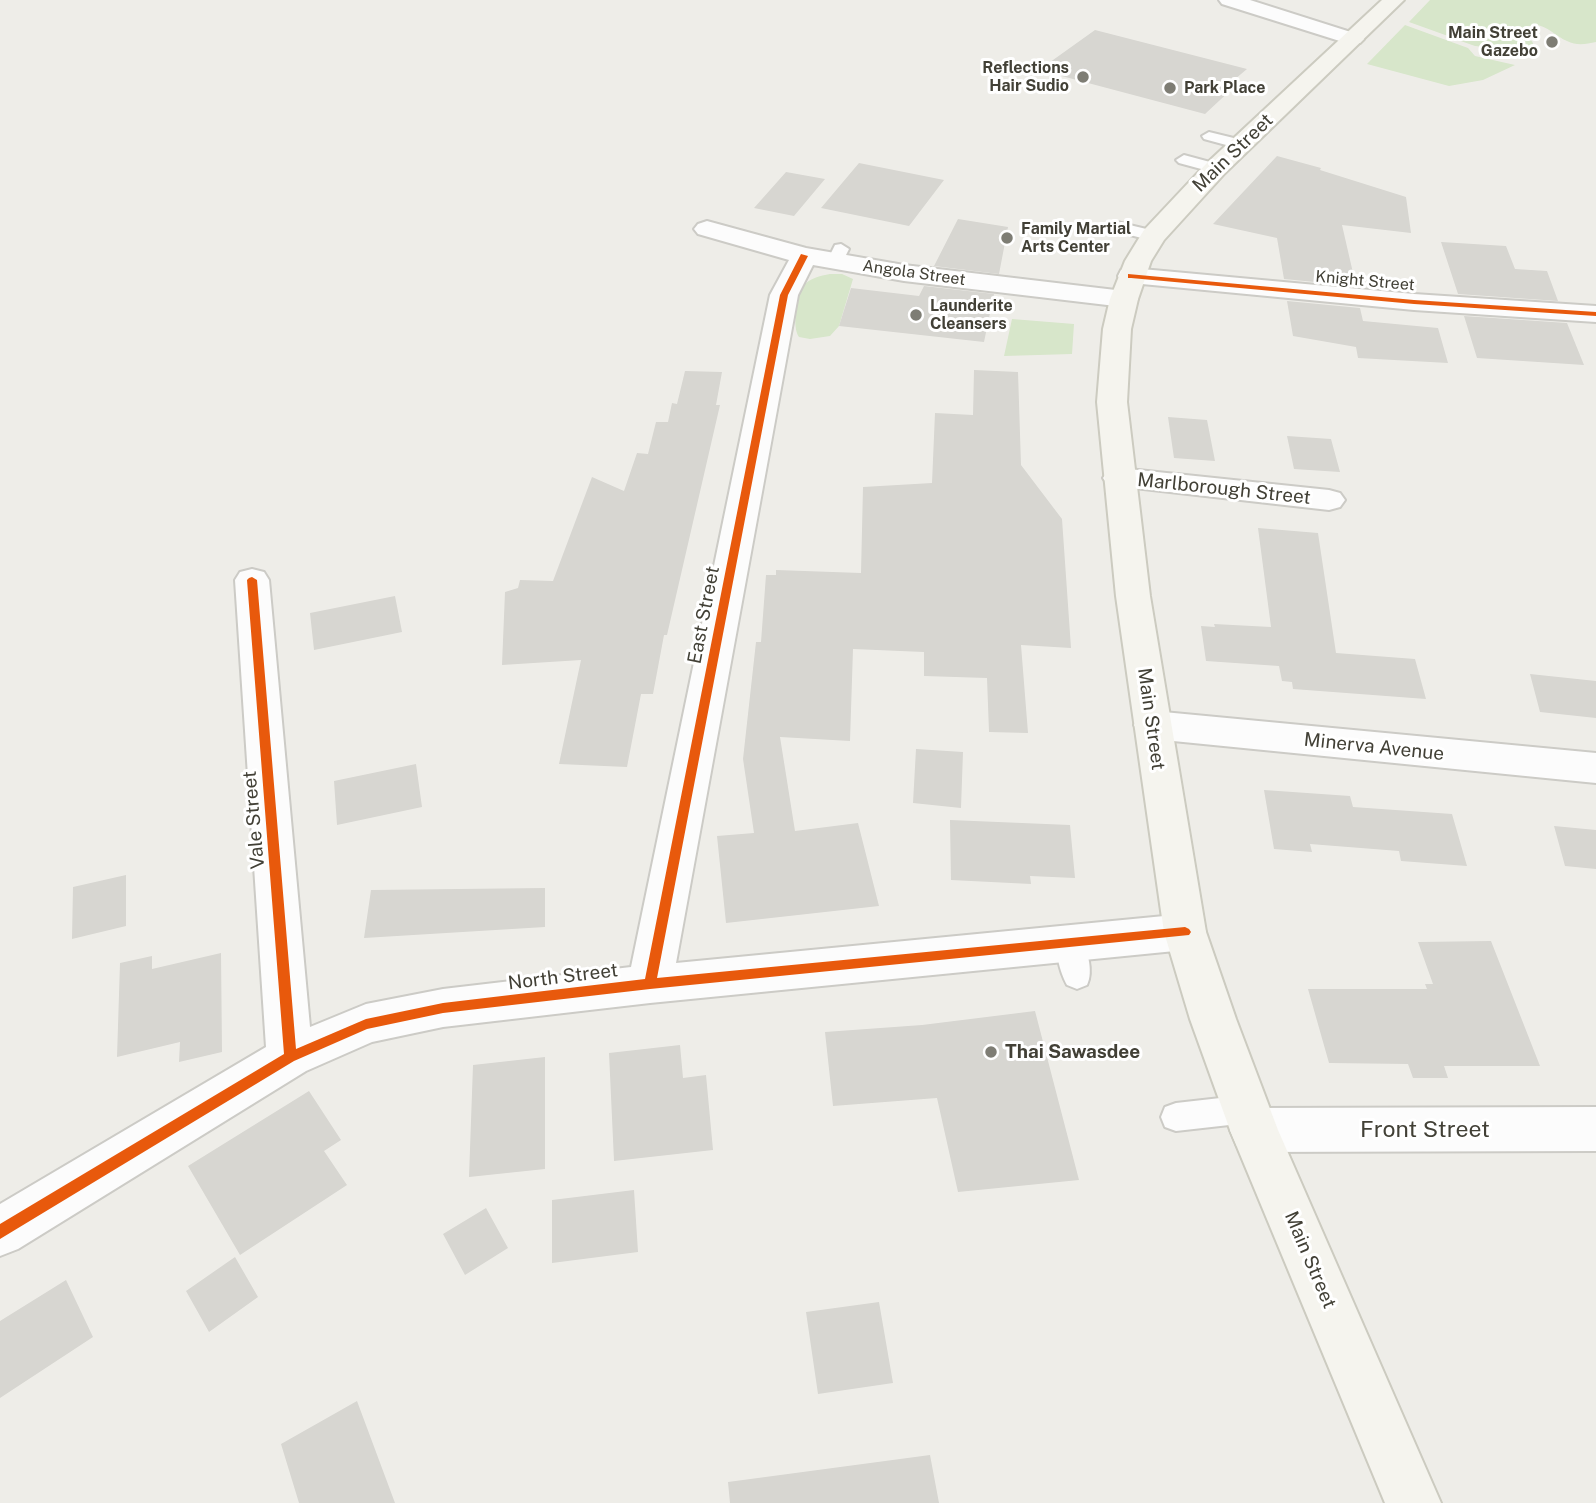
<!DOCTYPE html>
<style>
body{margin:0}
canvas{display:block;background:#eeede8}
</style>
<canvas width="1596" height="1503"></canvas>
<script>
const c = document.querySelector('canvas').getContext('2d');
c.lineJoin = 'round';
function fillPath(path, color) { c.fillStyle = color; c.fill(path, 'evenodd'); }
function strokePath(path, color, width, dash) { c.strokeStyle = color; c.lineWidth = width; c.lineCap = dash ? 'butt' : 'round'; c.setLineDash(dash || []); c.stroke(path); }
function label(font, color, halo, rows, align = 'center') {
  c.font = font + ' "Public Sans",sans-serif'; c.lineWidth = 6; c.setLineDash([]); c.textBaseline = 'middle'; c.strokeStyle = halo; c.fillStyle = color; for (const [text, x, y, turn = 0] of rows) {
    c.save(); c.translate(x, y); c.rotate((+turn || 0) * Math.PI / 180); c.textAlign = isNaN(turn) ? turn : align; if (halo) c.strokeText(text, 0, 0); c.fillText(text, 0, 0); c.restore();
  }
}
fillPath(new Path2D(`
 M1430,0H1596V42C1586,44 1577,46 1567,41C1554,36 1541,18 1526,28L1530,37L1448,36L1409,22Z
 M1405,25L1468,48L1475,56L1515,65L1483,80L1449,86L1367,64Z
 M1520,38L1532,41L1534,46L1510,59L1496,48L1475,46L1455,39Z
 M830,274H842L853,279L839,326L830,336L810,339L799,337C792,328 796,295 803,286C810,278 820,276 830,274Z
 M1012,319L1074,324L1072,354L1004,356Z`), '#d7e6ca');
fillPath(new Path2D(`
 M1095,30L1247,69L1228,85L1234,87L1205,114L1039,70Z
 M1277,156L1321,168L1320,170L1406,197L1411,233L1342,225L1356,286L1284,279L1277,238L1213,224Z
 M859,163L944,180L909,226L821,208Z
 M786,172L825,179L794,216L754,208Z
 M958,219L1008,227L999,274L934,266Z
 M1441,242L1506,246L1515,269L1547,271L1558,301L1458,294Z
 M924,286L994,294L984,342L839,326L851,288L919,296Z
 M1287,301L1360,308L1363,321L1438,328L1448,363L1358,358L1356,347L1293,336Z
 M1464,316L1567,323L1584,365L1477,358Z
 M974,370L1018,372L1021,465L1062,519L1071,648L1021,645L1028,733L989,732L987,678L924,676V652L853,649L850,741L780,737L795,831L858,823L879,906L726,923L717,836L754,833L743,759L756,642H761L766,575H776V570L861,573L863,487L932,483L935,413L973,415Z
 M685,371L722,372L716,405H720L667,635H664L653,694H641L627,767L559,764L581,660L502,665L505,592L518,588L520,580L553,581L592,477L624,491L637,453L648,454L656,422H668L672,403L677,404Z
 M1168,417L1207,420L1215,461L1174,458Z
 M1287,436L1331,439L1340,472L1294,469Z
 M1258,528L1318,533L1336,653L1415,659L1426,699L1293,689L1292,682L1282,681L1279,666L1206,661L1201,626L1215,627L1214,624L1271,627Z
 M395,596L402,632L314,650L310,613Z
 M1530,674L1596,681V718L1540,712Z
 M916,749L963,752L961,808L913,803Z
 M416,764L422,807L337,825L334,781Z
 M1264,790L1350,796L1353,807L1452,814L1467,866L1401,861L1399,851L1310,844L1312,852L1274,849Z
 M950,820L1070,825L1075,878L1030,876L1031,884L951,880Z
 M1554,826L1596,830V869L1565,866Z
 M126,875V926L72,939L73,887Z
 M545,888V927L364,938L371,890Z
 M1491,941L1540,1066H1444L1448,1078H1413L1408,1064L1329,1063L1308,989H1427L1425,984H1433L1418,942Z
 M221,953L222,1052L179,1062L180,1042L117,1057L120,963L152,956V969Z
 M1035,1011L1079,1180L958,1192L937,1098L833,1106L825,1032L922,1025Z
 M680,1045L683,1078L706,1075L713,1150L614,1161L609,1053Z
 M545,1057V1169L469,1177L473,1065Z
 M309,1091L341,1140L324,1151L347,1185L240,1255L188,1166Z
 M634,1190L638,1252L552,1263V1200Z
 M486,1208L508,1248L465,1275L443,1234Z
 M235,1257L258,1297L209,1332L186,1291Z
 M66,1280L93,1337L0,1398V1321Z
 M879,1302L893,1383L818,1394L806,1312Z
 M357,1401L395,1503H299L281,1444Z
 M930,1455L939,1503H730L728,1482Z`), '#d7d6d1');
const lane = new Path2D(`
 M1209,132L1246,141L1249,144L1241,149L1204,139L1202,136Z
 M1184,155L1221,165L1224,168L1216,173L1179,163L1176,160Z
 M1117,222L1159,232L1161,236L1153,241L1111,230L1109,227L1111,224Z
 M841,244L849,249L841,265L835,266L829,265L827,261L835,245Z
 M1070,932L1080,935C1087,949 1094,971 1087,985L1077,989L1067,985C1060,972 1053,949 1060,935Z
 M1247,1095L1258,1099L1262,1109L1258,1119L1247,1123L1176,1131L1165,1127L1161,1117L1165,1107L1176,1103Z`);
const street = new Path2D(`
 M1219,0H1250L1360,35L1364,39L1360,43H1346L1222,4Z
 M707,221L806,248L904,265L1124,291L1134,293L1138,299L1134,305L1124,307L904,281L813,265L798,295L676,963L1185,914L1200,919L1206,932L1200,945L1185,950L650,1003L443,1027L372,1042L306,1071L18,1249L0,1256V1204L266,1047L235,580L240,572L252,569L264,572L269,580L310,1027L366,1004L443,989L631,967L770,295L789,260L698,234L694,229L698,224Z
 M1131,268L1414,294L1596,306V322L1414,310L1121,282L1118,276L1121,270Z
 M1119,468L1329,490L1340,493L1345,500L1340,507L1329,510L1108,485L1103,478L1108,471Z
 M1153,711L1596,753V783L1153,739L1140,735L1134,725L1140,715Z
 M1596,1107V1151L1254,1152L1237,1146L1230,1130L1237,1114L1254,1108Z`);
const secondary = new Path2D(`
 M1382,0H1404L1225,173L1164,240L1151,261L1138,299L1131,329L1127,402L1150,596L1206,932L1236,1019L1278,1130L1441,1503H1385L1230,1130L1190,1019L1164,932L1116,596L1097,402L1103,329L1110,299L1125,261L1144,230L1207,163Z`);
strokePath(lane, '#cccbc6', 4);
strokePath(street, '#cccbc6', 4);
strokePath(secondary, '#cccbc0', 4);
fillPath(lane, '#fcfcfc');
fillPath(street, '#fcfcfc');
fillPath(secondary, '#f5f4ee');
fillPath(new Path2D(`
 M801,254L808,256L788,295L657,978L1185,927L1189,929L1191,932L1189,935L650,989L443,1013L367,1029L294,1061L0,1239V1224L284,1054L247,580L249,578L252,577L257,580L296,1049L366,1019L443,1003L645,979L780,295Z
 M1128,274L1414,300L1596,312V316L1414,304L1131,278H1128Z`), '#e8590c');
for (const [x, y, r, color] of [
 [1552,42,7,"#7e7d74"],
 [1083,77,7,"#7e7d74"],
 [1170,88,7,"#7e7d74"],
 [1007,238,7,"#7e7d74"],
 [916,315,7,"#7e7d74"],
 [991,1052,7,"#7e7d74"]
]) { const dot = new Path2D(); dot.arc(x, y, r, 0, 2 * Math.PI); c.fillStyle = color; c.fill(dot); strokePath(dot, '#fff', 2.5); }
label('bold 16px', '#424036', '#fff', [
 ["Main Street",1538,33,"right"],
 ["Gazebo",1538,51,"right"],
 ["Reflections",1069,68,"right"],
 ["Hair Sudio",1069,86,"right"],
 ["Park Place",1184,88],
 ["Family Martial",1021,229],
 ["Arts Center",1021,247],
 ["Launderite",930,306],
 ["Cleansers",930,324]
], 'left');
label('16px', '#424036', '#fff', [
 ["Angola Street",914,273,8],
 ["Knight Street",1365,281,5]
]);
label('19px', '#424036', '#fff', [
 ["Main Street",1233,153,-44],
 ["Marlborough Street",1224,489,6],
 ["East Street",704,615,-79],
 ["Main Street",1151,719,82],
 ["Minerva Avenue",1374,747,6],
 ["Vale Street",254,820,-95],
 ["North Street",563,977,-7],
 ["Main Street",1310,1260,67]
]);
label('bold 19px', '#424036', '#fff', [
 ["Thai Sawasdee",1005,1052]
], 'left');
label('23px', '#424036', '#fff', [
 ["Front Street",1425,1130]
]);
</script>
